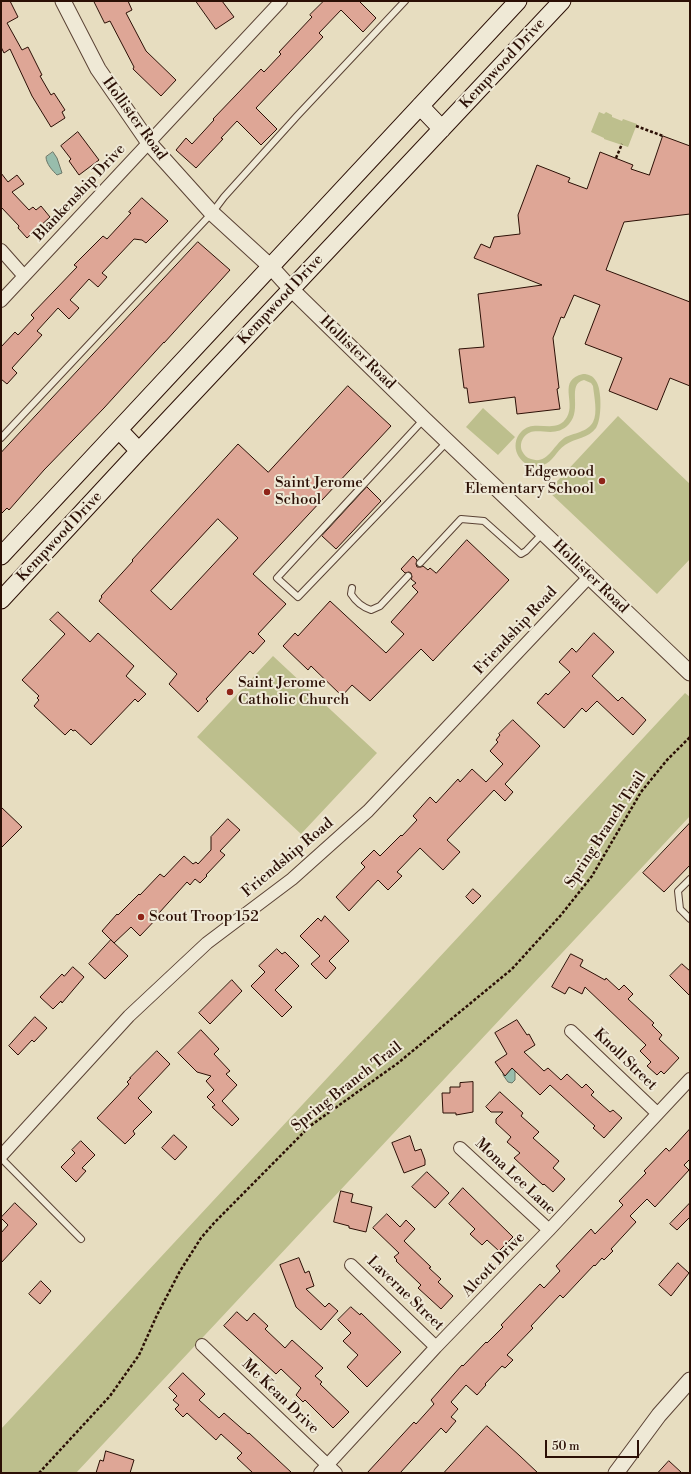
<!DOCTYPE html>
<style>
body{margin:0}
#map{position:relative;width:691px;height:1474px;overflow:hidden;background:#e7ddc0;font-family:"Libre Bodoni",serif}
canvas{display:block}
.frame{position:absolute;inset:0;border:2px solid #2b0f05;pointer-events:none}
.scale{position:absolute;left:545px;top:1440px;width:94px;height:18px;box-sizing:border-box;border:2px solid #2b0f05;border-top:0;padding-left:5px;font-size:12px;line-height:14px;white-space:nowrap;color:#2b0f05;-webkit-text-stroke:3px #efe9d6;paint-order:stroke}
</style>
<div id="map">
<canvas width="691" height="1474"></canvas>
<div class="frame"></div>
<div class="scale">50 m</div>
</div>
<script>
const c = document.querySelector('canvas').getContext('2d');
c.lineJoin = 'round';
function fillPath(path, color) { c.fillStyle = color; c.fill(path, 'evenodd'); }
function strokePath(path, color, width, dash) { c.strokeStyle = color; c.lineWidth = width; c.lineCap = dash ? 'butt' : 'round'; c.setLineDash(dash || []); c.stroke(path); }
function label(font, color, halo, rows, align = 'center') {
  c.font = font + ' "Libre Bodoni",serif'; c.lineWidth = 4; c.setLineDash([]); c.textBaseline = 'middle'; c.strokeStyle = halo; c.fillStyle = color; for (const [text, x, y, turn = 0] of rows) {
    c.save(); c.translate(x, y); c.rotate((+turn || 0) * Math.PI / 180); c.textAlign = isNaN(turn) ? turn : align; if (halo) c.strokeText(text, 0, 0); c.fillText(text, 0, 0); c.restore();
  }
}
fillPath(new Path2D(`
 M599,112L604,114L606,112L612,115V117L622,121L623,119L637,124L628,147L604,139V138L591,132Z
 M583,374C589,374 593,376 596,381C602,389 602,419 596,428C589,438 575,438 565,445C556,451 553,462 543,465C522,472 507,447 521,432C534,417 556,436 567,417C576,402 557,380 583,374ZM584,380L591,383L593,386C594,396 598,413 593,422C588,432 573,433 564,438C553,446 547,465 531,459C527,458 524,455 522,451C520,446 521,441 524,437C534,423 554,441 569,424C583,409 566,384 584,380Z
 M483,408L515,437L498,455L466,427Z
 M618,416L690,484V559L657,594L548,491Z
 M273,656L377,753L301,834L197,737Z
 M685,693L690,697V816L76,1473H1V1429Z`), '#bdbf8d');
const water = new Path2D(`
 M53,152L57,158L62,173L57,175C53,171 46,164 46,157Z
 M517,1063L520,1067L515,1071V1080L512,1083L508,1082L503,1075L504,1071Z`);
fillPath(water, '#98bdac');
strokePath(water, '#6c7769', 1);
const building = new Path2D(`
 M1,1H10L18,17L7,23L22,50L28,47L42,75L40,76L51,95L54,93L65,110L62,112L65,118L51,127L32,96L10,49L4,53L1,47Z
 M94,1H128L132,10L126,13L146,51L176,80L161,96L133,69L134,67L110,21L105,23Z
 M196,1H222L234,17L216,29Z
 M324,1H359L376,18L363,32L341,10L319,33L323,37L256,108L277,129L261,145L237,121L221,138L223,139L196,168L176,150L186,138L192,144L214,120L213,119L261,69L264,72L281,54L279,52L312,17L310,15Z
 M78,132L99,160L79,175L69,161L71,159L61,146Z
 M663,136L690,146V214L624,222L606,270L690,302V386L670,378L657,410L609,391L622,358L585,344L600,305L574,295L564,318L561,317L553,338L559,388L557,389L560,409L517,414L515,397L469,403L467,388H464L459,349L484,347L478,294L542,285L474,258L481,244L490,248L494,237L520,234L518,215L537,165L570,178L568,182L587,189L600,152L633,165L631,169L649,175Z
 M1,173L8,182L17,175L24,184L12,192L29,210L33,207L36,210L41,206L50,217L27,238L18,228L19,226L1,207Z
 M142,198L168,221L146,243L142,240L134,239L102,273L107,277L98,287L89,279L70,300L79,308L69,319L58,308L37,331L42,335L12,368L17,373L7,384L1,379V347L15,332L18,335L34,318L31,315L77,267L74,265L103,236L107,239L131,213L129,212Z
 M198,242L230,270L164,343V342L104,408L44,470L9,510L7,508L1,514V453Z
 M348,386L391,426L253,574L286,604L258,634L265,641L253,654L250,651L206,699L208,701L198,712L169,684L177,674L99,601L102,597L101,596L133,561L132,560L238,444L268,472ZM218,519L238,538L171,610L151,591Z
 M367,487L381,501L336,549L322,536Z
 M467,540L509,580L433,661L421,649L370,701L352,685L342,696L311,666L308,670L283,646L295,633L298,636L330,601L386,653L404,634L391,622L418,592L412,586L416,583L411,579L412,577L411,573L409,572L405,573L401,569L413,556L417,560L416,564L417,567H421L423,566L428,570L430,568L436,573Z
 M58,612L90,642L98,633L134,666L126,676L146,694L138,702L135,699L91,745L75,730L73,731L71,729L65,735L34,706L39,700L37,698L39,696L22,680L65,634L50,620Z
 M594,633L614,652L592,676L618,701L622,697L646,720L633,735L597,701L586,712L582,708L564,728L537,703L546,693L548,695L570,672L559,662L572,648L576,652Z
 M513,720L540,746L505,784L513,792L505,801L494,790L447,840L460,852L443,870L420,848L397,872L402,876L388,890L378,880L349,911L336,897L365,867L361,863L374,850L380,856L401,835L402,836L417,820L413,816L430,797L436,803L458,779L460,782L472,769L486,782L503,764L490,751L498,742L496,740L500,735L499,734Z
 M1,807L22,827L1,848Z
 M228,819L240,830L220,851L225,855L206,875L207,876L200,883L195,879L190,885L187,882L159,913L160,915L140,936L131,927L114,943L102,931L117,914L118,915L139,894L140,895L160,874L164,877L184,856L193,864L196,862L198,864L211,850V837Z
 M690,823V865L664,892L643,873Z
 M473,889L481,896L473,904L466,897Z
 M325,916L349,941L329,961L336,968L326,979L311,964L320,956L300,936L318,918L321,921Z
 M111,940L128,956L105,979L89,964Z
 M277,949L282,954L285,952L299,966L275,990L292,1007L282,1017L251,986L265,972L259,966Z
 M571,954L583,960L580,966L605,980L606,978L619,990L624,985L633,994L628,999L654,1023L652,1025L662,1035L659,1039L679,1058L664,1074L661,1071L657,1075L647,1066L651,1062L640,1051L646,1045L585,987L582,994L569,987L565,994L552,987Z
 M682,964L690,971V996L670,976Z
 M73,967L84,977L62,1003L61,1001L53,1009L40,997L62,974L64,976Z
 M232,980L242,991L210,1024L199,1013Z
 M35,1017L47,1028L34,1042L32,1040L18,1055L9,1046Z
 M517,1020L527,1035L529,1034L535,1045L524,1052L544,1071L548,1068L561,1080L567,1074L582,1088L586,1084L594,1092L591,1095L610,1112L613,1110L622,1118L604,1138L593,1128L595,1126L550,1085L540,1095L512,1068L505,1076L495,1062L507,1054L495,1033Z
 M201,1030L219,1049L214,1054L230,1071L226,1074L237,1085L222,1101L239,1119L232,1126L212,1107L215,1105L207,1097L214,1090L206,1081L211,1076L197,1072L178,1053Z
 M157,1051L170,1064L138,1098L152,1112L133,1131L135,1134L125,1144L97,1118L129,1084L127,1082L131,1078H130Z
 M473,1082V1112L456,1115V1113H443L442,1093H450V1087H460V1083Z
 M500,1092L523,1113L521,1116L539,1132L533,1138L559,1161L553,1168L565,1179L553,1192L544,1184L543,1185L514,1158L520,1153L507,1142L511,1137L496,1123V1119L503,1112H491L486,1107Z
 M690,1129V1159L684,1165L689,1170L655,1207L647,1199L630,1216L636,1222L611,1249L613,1251L604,1260L602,1258L595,1266L594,1265L563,1298L560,1295L531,1326L533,1328L507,1355L513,1360L505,1368L502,1366L485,1384L486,1385L477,1395L466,1385L451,1402L458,1409L451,1417L456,1421L446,1433L441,1428L400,1473H367L414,1422L416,1424L434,1404L431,1400L462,1365L463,1366L486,1342L487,1343L503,1327L501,1325L540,1284L544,1288L560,1271L556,1266L571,1250L591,1229L595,1234L623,1205L619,1201L646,1173L644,1171L666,1148L669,1151Z
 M174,1135L187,1147L175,1160L162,1148Z
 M410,1136L415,1151L421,1149L425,1160V1165L404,1173L392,1143Z
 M81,1141L95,1155L82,1168L86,1171L76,1182L61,1167L75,1153L72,1150Z
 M427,1172L449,1193L435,1208L412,1187Z
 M463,1188L513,1237L499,1251L487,1240L482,1245L470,1234L475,1229L449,1204Z
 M341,1191L353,1194L351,1202L372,1207L366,1232L349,1228V1226L334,1222Z
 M15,1203L37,1224L1,1263V1233L8,1225L1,1218Z
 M690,1203V1217L677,1230L670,1224Z
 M387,1214L400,1227L406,1220L415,1229L404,1241L431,1267L429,1268L441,1279L438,1282L453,1296L441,1309L418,1288L421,1285L396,1261L397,1260L394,1257L399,1253L373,1228Z
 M299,1258L305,1273L309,1271L314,1286L306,1289L325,1307L329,1303L338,1311L321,1330L296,1307L280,1265Z
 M678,1263L689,1273L671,1296L659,1285Z
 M41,1281L51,1291L40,1304L29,1294Z
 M351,1307L360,1315L361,1313L401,1352L367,1387L347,1367L358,1355L343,1341L351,1333L338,1320Z
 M237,1312L247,1321L254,1313L268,1326L265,1329L285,1348L292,1340L323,1368L315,1376L322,1382L320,1384L349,1412L333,1428L305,1400L303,1402L296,1395L301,1388L281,1369L276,1374L224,1326Z
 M183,1373L205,1394L199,1400L219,1418L224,1413L248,1434L249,1433L292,1473H253L237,1458L242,1453L221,1434L216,1440L187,1413L183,1417L175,1409L179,1405L173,1400L177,1396L169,1388Z
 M487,1426L520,1456L538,1473H444Z
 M106,1451L134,1460L130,1473H96L100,1460L103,1461Z
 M669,1461L682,1473H658Z`);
fillPath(building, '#dea696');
strokePath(building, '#2b0f05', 1);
const service = new Path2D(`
 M424,419L277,578L298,597L448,441
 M1,438L212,213L224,197L297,116L405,1
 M420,563L461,519L484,521L521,554L526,551L543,533
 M352,588L351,594C356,602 362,607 371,610L380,606L408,576
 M690,879L678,891L680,909L690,919
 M1,1158L81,1239`);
const minor = new Path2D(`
 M1,250L24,276
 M1,301L281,1
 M571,1031L657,1113
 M460,1148L549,1230
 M1,1156L129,1016L207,943L292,879L368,811L589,577
 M351,1265L436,1347
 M202,1345L336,1473
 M320,1473L436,1347L549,1230L690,1079`);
const tertiary = new Path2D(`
 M63,1L98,69L149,143L212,213L271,267L291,289L424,419L690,673
 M616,1473L659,1415L690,1380`);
const secondary = new Path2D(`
 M420,106L442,129
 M119,430L139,451
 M1,556L518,1
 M1,600L139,451L562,1`);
strokePath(service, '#5a4234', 8);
strokePath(minor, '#5a4234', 14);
strokePath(tertiary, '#5a4234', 17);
strokePath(secondary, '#2b0f05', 19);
strokePath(new Path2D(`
 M636,126L663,136
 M616,158L622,144
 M39,1473L110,1396L139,1355L157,1315L180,1271L201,1238L214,1223L310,1126L398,1063L512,969L561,915L592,876L641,792L667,760L690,737`), '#2b0f05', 2.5, [3, 2]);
strokePath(service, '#efe9d6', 6);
strokePath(minor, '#efe9d6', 12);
strokePath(tertiary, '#efe9d6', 15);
strokePath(secondary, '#efe9d6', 17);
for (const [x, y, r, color] of [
 [602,481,4,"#8f2418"],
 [267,492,4,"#8f2418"],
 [230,692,4,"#8f2418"],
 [141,917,4,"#8f2418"]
]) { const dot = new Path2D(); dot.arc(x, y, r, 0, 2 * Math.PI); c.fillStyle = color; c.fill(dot); strokePath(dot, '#efe9d6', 1.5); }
label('15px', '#2b0f05', '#efe9d6', [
 ["Kempwood Drive",503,64,-47],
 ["Hollister Road",134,119,54],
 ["Blankenship Drive",80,193,-47],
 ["Kempwood Drive",281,300,-47],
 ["Hollister Road",357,353,44],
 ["Kempwood Drive",60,537,-47],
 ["Hollister Road",590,577,44],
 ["Friendship Road",516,631,-47],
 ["Spring Branch Trail",606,830,-57],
 ["Friendship Road",288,858,-40],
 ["Knoll Street",625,1060,44],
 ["Spring Branch Trail",347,1087,-38],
 ["Mona Lee Lane",515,1177,43],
 ["Alcott Drive",494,1265,-46],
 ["Laverne Street",405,1294,44],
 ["Mc Kean Drive",280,1397,44]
]);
label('15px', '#2b0f05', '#efe9d6', [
 ["Edgewood",594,472,"right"],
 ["Elementary School",594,489,"right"],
 ["Saint Jerome",275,483],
 ["School",275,500],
 ["Saint Jerome",238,683],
 ["Catholic Church",238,700],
 ["Scout Troop 152",149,917]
], 'left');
</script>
